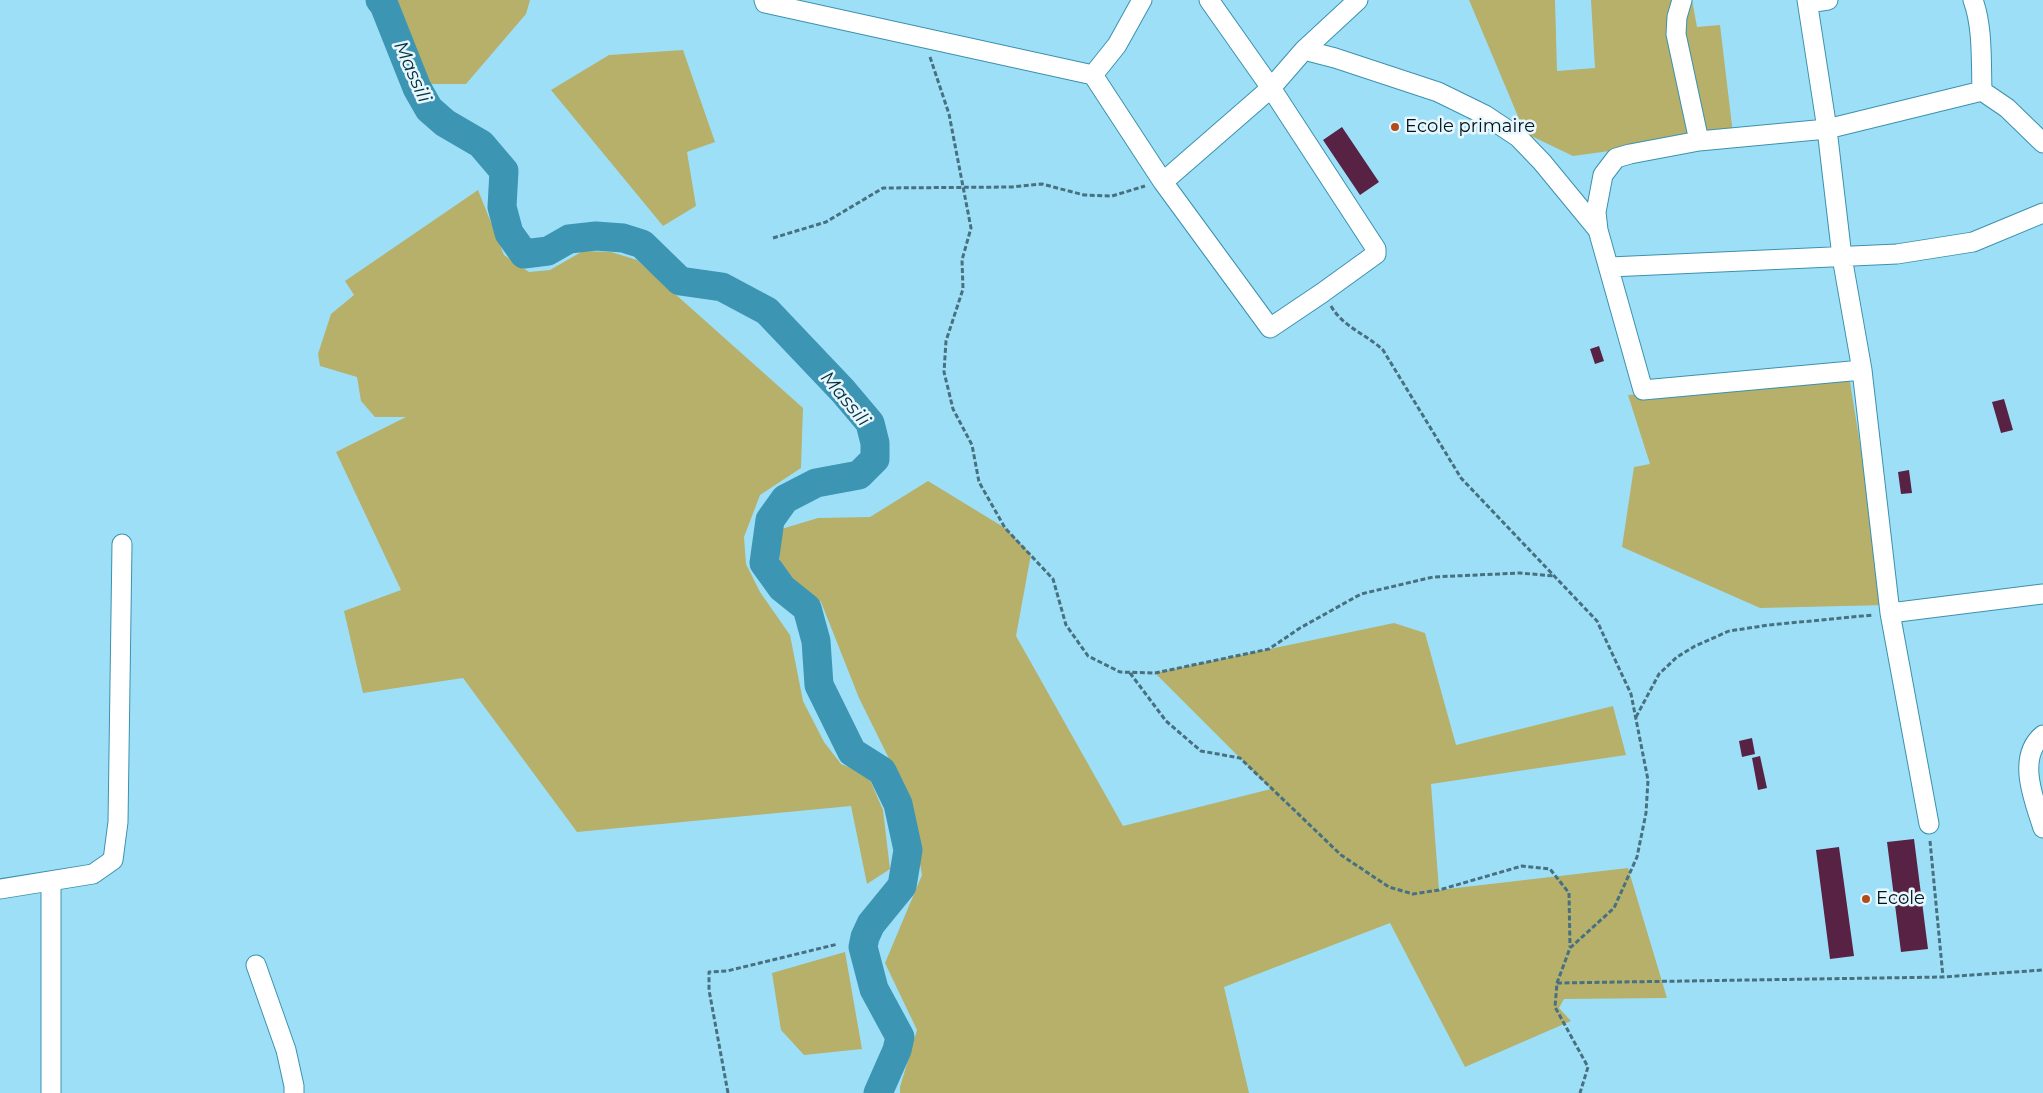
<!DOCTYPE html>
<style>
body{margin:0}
canvas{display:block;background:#9edff8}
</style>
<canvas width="2043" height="1093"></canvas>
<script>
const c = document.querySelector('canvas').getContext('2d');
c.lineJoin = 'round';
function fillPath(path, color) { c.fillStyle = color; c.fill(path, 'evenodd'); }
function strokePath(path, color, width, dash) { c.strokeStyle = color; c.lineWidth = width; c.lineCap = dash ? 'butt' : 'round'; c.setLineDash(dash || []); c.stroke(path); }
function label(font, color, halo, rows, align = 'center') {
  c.font = font + ' Montserrat,sans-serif'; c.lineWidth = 5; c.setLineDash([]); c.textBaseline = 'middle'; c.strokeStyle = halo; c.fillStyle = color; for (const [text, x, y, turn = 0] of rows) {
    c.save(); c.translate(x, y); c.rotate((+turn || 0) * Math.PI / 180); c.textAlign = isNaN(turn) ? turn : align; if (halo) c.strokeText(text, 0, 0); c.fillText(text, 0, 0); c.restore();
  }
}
fillPath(new Path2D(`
 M393,0H530L526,14L466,84H428Z
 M1469,0H1555L1557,71L1595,68L1591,0H1692L1697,27L1720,25L1733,134L1573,156L1525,133Z
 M683,50L715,142L687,152L696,206L663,226L551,90L609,55Z
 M478,190L504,255L529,272L550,270L583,251L611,252L637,260L803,408L801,468L760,495L744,537L746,564L760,592L790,635L803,701L824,742L841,764L868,775L883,810L890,869L867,884L851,806L577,832L463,678L363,693L344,611L401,590L336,452L406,417H375L361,401L357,377L320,366L318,354L331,314L354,295L345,281Z
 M1849,376L1886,605L1760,608L1622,547L1634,467L1650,464L1628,395Z
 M928,481L1005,528L1031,554L1016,636L1123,826L1271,789L1155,673L1394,623L1425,633L1456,745L1613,706L1626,755L1431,784L1439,890L1628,868L1667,998L1564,999L1559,1008L1571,1021L1465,1067L1390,923L1224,987L1249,1093H900V1087L917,1030L885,963L922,875L908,797L859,698L821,602L780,568L778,530L818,518L870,517Z
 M845,952L862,1049L804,1055L781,1030L772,973Z`), '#b6b06a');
strokePath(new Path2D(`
 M380,0L384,5L417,88L429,109L445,123L481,144L504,171L502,207L509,233L524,254L548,251L569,239L596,236L623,238L642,244L680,281L722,287L767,311L843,391L870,423L875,443V459L859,475L816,483L785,499L770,520L764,563L782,588L807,608L816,641L819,685L852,752L882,771L898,804L908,850L902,886L871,924L865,937L863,947L874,989L900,1037L897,1050L878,1093`), '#3d95b4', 29);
fillPath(new Path2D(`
 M1342,127L1379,182L1360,195L1323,140Z
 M1599,346L1604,361L1595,364L1590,349Z
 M2004,399L2013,430L2001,433L1992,402Z
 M1909,470L1912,493L1901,494L1898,472Z
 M1752,738L1755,754L1742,757L1739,741Z
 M1760,756L1767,788L1758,790L1752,758Z
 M1914,839L1928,949L1901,952L1887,842Z
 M1839,847L1854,956L1830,959L1816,850Z`), '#582244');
const street = new Path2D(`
 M764,0L765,3L1093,75L1163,182L1270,328L1322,293L1376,254V249L1271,88L1209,0
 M1682,0L1677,17L1676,34L1699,141
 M1807,0L1827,129L1842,257L1862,370L1890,613L1929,824
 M1973,0C1983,27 1981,62 1982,91L2007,108L2043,143
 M1808,3L1828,0
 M1304,50L1358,0
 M1093,75L1117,45L1142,0
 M1163,182L1271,88L1304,50L1335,58L1438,92L1485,115L1518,137L1542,162L1598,230L1643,390L1862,370
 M1598,230L1596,212L1603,175L1616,158L1630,154L1699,141L1827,129L1982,91
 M1610,267L1897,254L1973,242L2043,213
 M1890,613L2043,594
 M2043,735C2016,757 2034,800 2043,828
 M51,881V1093
 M0,889L93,874L113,860L118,822L122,544
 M256,965L286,1050L294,1086V1093`);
strokePath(street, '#3c91ae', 21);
strokePath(new Path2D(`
 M930,57L949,114L971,228L962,260L963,289L946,341L944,372L953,409L972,445L979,482L1005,528L1053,579L1066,625L1088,656L1120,672L1155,673L1269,649L1300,628L1361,594L1433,577L1520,573L1554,576
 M773,238L826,222L883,188L1012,187L1042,184L1084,195L1112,196L1145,186
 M1331,306C1343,327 1366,334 1383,350L1461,478L1597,621L1631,694L1648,780L1646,813L1637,857L1614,908L1570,948L1557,983L1555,1007L1588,1067L1580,1093
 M1130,673L1166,721L1201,751L1240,758L1341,855L1389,887L1413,894L1439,890L1522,866L1550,869L1569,893L1570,947
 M1636,717L1659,674L1677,657L1695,646L1729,631L1769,625L1873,615
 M1930,841L1943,977
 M1557,983L1943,977L2043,970
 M728,1093L709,990V972L727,971L838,944`), '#477080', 3, [5, 2.5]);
strokePath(street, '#fff', 19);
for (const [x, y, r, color] of [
 [1395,127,5,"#af4c17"],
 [1866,899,5,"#af4c17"]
]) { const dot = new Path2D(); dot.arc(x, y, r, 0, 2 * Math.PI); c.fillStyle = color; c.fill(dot); strokePath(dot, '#e8f7fe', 2); }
label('18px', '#00151e', '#e8f7fe', [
 ["Ecole primaire",1405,127],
 ["Ecole",1876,899]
], 'left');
label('italic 19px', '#06303d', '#e8f7fe', [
 ["Massili",412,72,66],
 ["Massili",845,399,50]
]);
</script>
